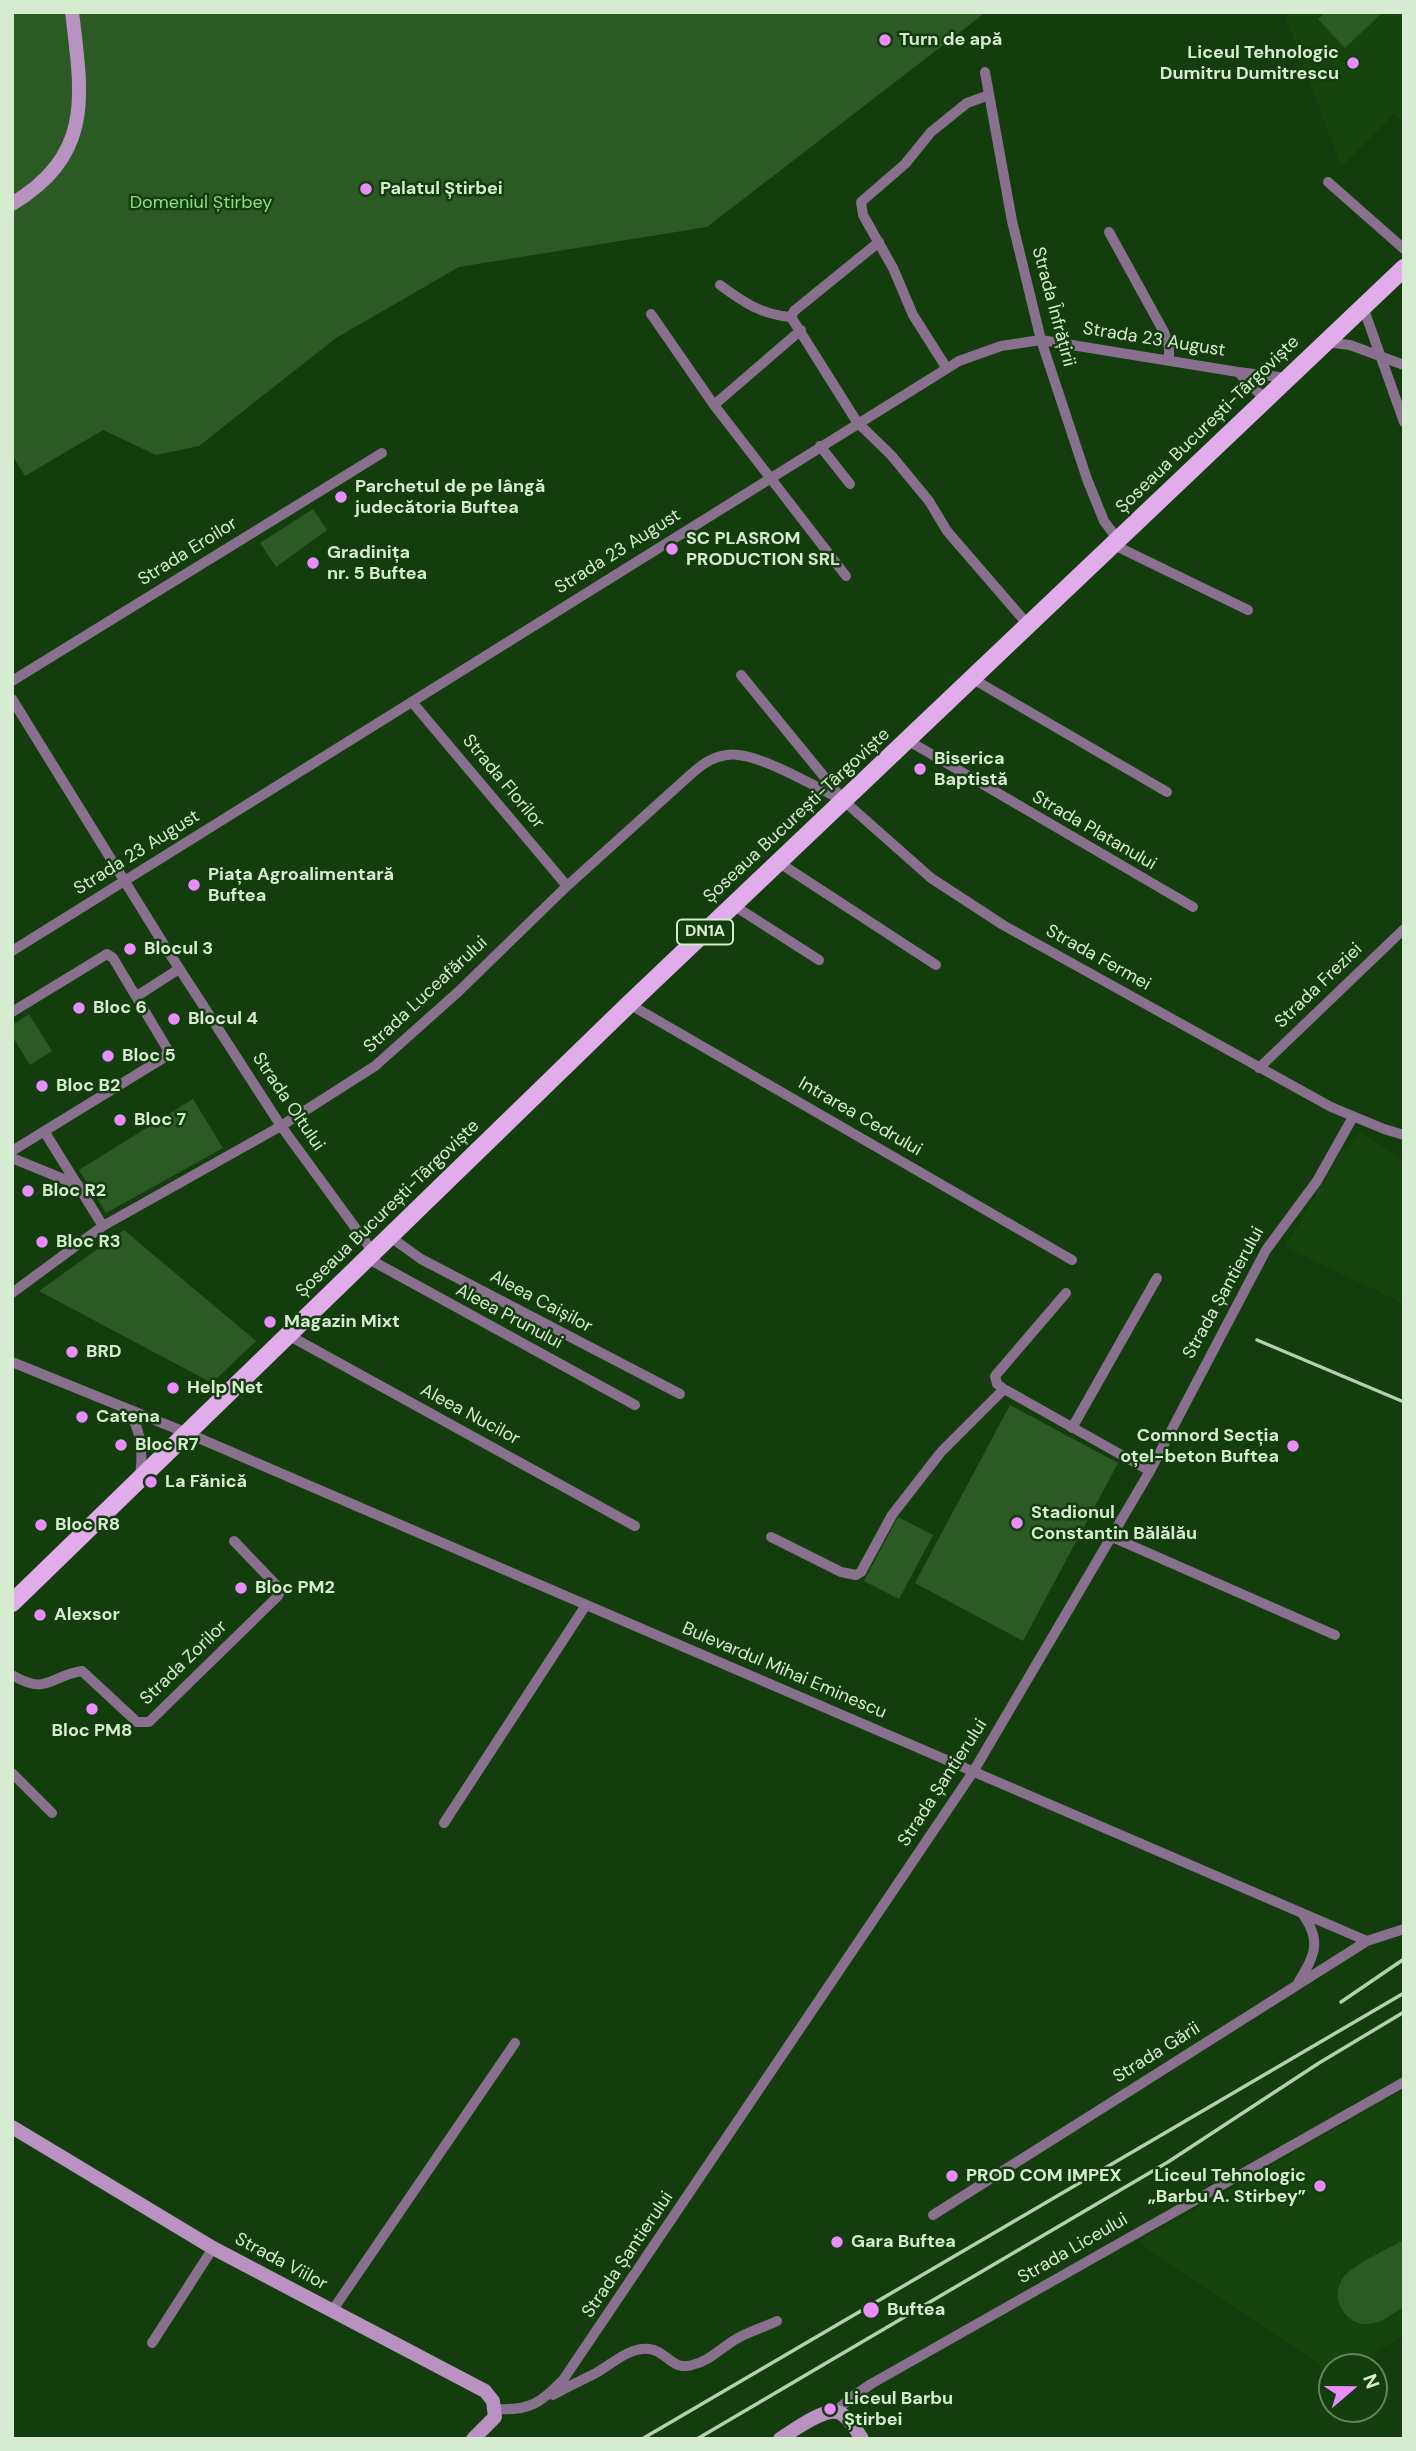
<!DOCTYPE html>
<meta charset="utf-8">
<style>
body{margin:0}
#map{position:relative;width:1416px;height:2451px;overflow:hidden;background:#143d0d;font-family:"DM Sans",sans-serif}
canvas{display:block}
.frame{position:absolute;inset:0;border:14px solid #d5ecd1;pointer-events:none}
.north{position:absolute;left:1318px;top:2353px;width:70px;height:70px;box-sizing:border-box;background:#143d0d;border:2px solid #61835b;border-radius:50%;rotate:70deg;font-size:19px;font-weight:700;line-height:28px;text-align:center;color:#d5ecd1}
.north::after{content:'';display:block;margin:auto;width:24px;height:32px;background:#ea8dfc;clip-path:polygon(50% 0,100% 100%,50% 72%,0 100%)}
</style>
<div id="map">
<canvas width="1416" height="2451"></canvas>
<div class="frame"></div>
<div class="north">N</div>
</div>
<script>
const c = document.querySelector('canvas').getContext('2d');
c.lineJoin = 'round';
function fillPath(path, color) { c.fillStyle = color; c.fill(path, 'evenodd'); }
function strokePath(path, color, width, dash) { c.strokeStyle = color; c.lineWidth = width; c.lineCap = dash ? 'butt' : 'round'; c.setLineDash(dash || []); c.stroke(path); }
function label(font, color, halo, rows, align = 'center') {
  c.font = font + ' "DM Sans",sans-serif'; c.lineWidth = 5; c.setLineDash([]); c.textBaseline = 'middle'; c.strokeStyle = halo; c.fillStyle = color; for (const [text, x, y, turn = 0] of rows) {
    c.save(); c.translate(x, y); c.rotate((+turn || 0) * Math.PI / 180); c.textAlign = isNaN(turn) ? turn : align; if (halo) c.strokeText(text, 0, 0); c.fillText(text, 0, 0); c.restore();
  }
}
fillPath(new Path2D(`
 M1284,12H1404V123L1394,114L1341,167Z
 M1359,1132L1404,1160V1304L1285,1247L1342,1151L1350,1147Z
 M1404,2090V2336L1349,2367H1332V2373L1138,2242Z`), '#15440c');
fillPath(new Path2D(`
 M12,12H986L707,227L459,267L336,338L199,446L156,455L103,430L25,476L12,455Z
 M1325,12H1383L1345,48L1318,19Z
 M313,509L327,530L276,567L260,543Z
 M29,1014L52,1051L30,1065L12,1036V1025Z
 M193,1099L223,1148L106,1213L79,1170Z
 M124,1230L256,1341L212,1383L39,1291Z
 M1010,1405L1118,1463L1023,1641L915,1583Z
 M898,1517L933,1535L899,1599L864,1581Z
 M1404,2240V2307C1393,2313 1382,2323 1369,2324C1345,2326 1329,2298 1343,2278C1353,2264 1388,2249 1404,2240Z`), '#2c5a25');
strokePath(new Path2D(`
 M985,72L1012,221L1041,340L1087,479L1104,521L1119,541
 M1328,182L1404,249
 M1109,232L1164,332L1169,347V359
 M879,242L794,311L791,317L857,422L891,455L929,501L947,531L1029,626
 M720,285C743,302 762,315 791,317
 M1363,307L1404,422
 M651,314L714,405L846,576
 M1324,342L1350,345L1404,365
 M946,367L913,315L893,268L863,215L861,202L905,164L931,132L967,103L989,95
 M1238,372L1265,399
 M714,405L801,330
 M820,446L850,484
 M1114,545L1248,610
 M741,675L844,801L931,878L1003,925L1331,1107L1384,1129L1404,1135
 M973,679L1167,792
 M12,681L382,453
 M12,699L166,948L281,1126L373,1252
 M412,702L567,886
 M907,740L1193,907
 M778,862L936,965
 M733,905L819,960
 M12,951L959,361L1001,346L1041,340L1238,372L1287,378
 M137,996L179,969
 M629,1004L1072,1260
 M12,1012L107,954L113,958L168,1050L165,1057L12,1151
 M1259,1068L1404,929
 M44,1131L103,1226
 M12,1158L78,1185
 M389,1236L421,1259L680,1394
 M367,1258L635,1405
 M12,1293L103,1226L281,1126L375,1066L458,992L567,886L689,776C700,766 711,757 727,755C755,750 817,788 844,801
 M1066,1293L995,1376L997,1384L1004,1389L1150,1471
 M288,1335L635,1526
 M12,1362L187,1433L1367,1941
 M129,1411C142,1433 143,1453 140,1477
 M1072,1428L1157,1278
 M771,1537L841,1572L856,1575L861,1572L892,1515L941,1452L1004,1389
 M1112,1537L1335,1635
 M12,1675C48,1696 49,1676 82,1671L137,1722H149L278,1596L280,1591L277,1586L234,1541
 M12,1773L52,1813
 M444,1823L586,1605
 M1298,1983C1314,1956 1323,1942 1302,1913
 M933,2215L1367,1941L1404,1929
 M332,2311L515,2043
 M152,2343L213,2248
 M553,2395C567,2387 582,2380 596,2373C612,2364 629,2347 649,2349C667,2351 672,2371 692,2365C709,2361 719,2350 733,2341C746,2332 763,2328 777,2321
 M496,2409C529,2411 541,2403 563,2380L973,1772L1150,1471L1266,1250L1317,1181L1353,1117
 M836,2411L852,2397L871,2384L1404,2082`), '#89708e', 10);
strokePath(new Path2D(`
 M12,204C94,154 82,96 72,12
 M12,2127L213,2248L485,2391L493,2401L495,2417L473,2439
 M780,2439C793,2431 825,2406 840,2413C850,2418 856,2430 862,2439`), '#ba92c2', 14);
strokePath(new Path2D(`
 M12,1603L629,1004L1404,268`), '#e0acea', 18);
strokePath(new Path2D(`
 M1257,1340L1404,1402
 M1341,2002L1404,1959
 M642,2439L1404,1993
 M697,2439L1168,2162L1319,2063L1404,2012`), '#b4ceb0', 3.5);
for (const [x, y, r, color] of [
 [885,40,7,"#ea8dfc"],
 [1353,63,7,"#ea8dfc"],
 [366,189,7,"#ea8dfc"],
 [341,497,7,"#ea8dfc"],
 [672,549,7,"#ea8dfc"],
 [313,563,7,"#ea8dfc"],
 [920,769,7,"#ea8dfc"],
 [194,885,7,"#ea8dfc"],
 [130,949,7,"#ea8dfc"],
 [79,1008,7,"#ea8dfc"],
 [174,1019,7,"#ea8dfc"],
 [108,1056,7,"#ea8dfc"],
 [42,1086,7,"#ea8dfc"],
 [120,1120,7,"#ea8dfc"],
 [28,1191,7,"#ea8dfc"],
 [42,1242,7,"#ea8dfc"],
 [270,1322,7,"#ea8dfc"],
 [72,1352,7,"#ea8dfc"],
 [173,1388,7,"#ea8dfc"],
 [82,1417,7,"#ea8dfc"],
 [121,1445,7,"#ea8dfc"],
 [1293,1446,7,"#ea8dfc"],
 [151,1482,7,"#ea8dfc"],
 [1017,1523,7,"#ea8dfc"],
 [41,1525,7,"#ea8dfc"],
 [241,1588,7,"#ea8dfc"],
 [40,1615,7,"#ea8dfc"],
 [92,1709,7,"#ea8dfc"],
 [952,2176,7,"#ea8dfc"],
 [1320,2186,7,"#ea8dfc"],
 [837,2242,7,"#ea8dfc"],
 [871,2310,9,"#ea8dfc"],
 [830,2409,7,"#ea8dfc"]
]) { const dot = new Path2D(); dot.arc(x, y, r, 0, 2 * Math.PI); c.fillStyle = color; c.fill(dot); strokePath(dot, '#143d0d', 2.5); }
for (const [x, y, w] of [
 [705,932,56]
]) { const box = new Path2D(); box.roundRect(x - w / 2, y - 12.5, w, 25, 5); c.fillStyle = '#143d0d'; c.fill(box); strokePath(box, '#d5ecd1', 2); }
label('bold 16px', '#d5ecd1', null, [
 ["DN1A",705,932]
]);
label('bold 18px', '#d5ecd1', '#143d0d', [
 ["Turn de apă",899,40],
 ["Liceul Tehnologic",1339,53,"right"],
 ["Dumitru Dumitrescu",1339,74,"right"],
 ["Palatul Știrbei",380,189],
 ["Parchetul de pe lângă",355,487],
 ["judecătoria Buftea",355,508],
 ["SC PLASROM",686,539],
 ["PRODUCTION SRL",686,560],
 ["Gradinița",327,553],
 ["nr. 5 Buftea",327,574],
 ["Biserica",934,759],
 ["Baptistă",934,780],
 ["Piața Agroalimentară",208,875],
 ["Buftea",208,896],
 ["Blocul 3",144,949],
 ["Bloc 6",93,1008],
 ["Blocul 4",188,1019],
 ["Bloc 5",122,1056],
 ["Bloc B2",56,1086],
 ["Bloc 7",134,1120],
 ["Bloc R2",42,1191],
 ["Bloc R3",56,1242],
 ["Magazin Mixt",284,1322],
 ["BRD",86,1352],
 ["Help Net",187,1388],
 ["Catena",96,1417],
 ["Comnord Secția",1279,1436,"right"],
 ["oțel-beton Buftea",1279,1457,"right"],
 ["Bloc R7",135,1445],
 ["La Fănică",165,1482],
 ["Stadionul",1031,1513],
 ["Constantin Bălălău",1031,1534],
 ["Bloc R8",55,1525],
 ["Bloc PM2",255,1588],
 ["Alexsor",54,1615],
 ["Bloc PM8",92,1731,"center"],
 ["PROD COM IMPEX",966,2176],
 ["Liceul Tehnologic",1306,2176,"right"],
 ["„Barbu A. Stirbey”",1306,2197,"right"],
 ["Gara Buftea",851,2242],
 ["Buftea",887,2310],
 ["Liceul Barbu",844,2399],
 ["Știrbei",844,2420]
], 'left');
label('18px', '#8ddf80', '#143d0d', [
 ["Domeniul Știrbey",201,203]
]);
label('18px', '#d5ecd1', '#143d0d', [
 ["Strada Înfrățirii",1053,307,75],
 ["Strada 23 August",1154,340,9],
 ["Șoseaua București-Târgoviște",1208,425,-44],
 ["Strada Eroilor",188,552,-32],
 ["Strada 23 August",618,552,-32],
 ["Strada Florilor",503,782,50],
 ["Șoseaua București-Târgoviște",797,816,-43],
 ["Strada Platanului",1094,831,30],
 ["Strada 23 August",137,853,-32],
 ["Strada Fermei",1098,958,29],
 ["Strada Freziei",1319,986,-44],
 ["Strada Luceafărului",426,995,-43],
 ["Strada Oltului",288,1102,56],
 ["Intrarea Cedrului",860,1117,30],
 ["Șoseaua București-Târgoviște",388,1209,-44],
 ["Strada Șantierului",1224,1293,-61],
 ["Aleea Caișilor",541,1302,28],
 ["Aleea Prunului",509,1317,28],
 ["Aleea Nucilor",470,1415,28],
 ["Strada Zorilor",184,1663,-44],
 ["Bulevardul Mihai Eminescu",784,1671,23],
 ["Strada Șantierului",943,1783,-57],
 ["Strada Gării",1157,2053,-32],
 ["Strada Liceului",1073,2249,-30],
 ["Strada Șantierului",628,2255,-56],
 ["Strada Viilor",281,2262,28]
]);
</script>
